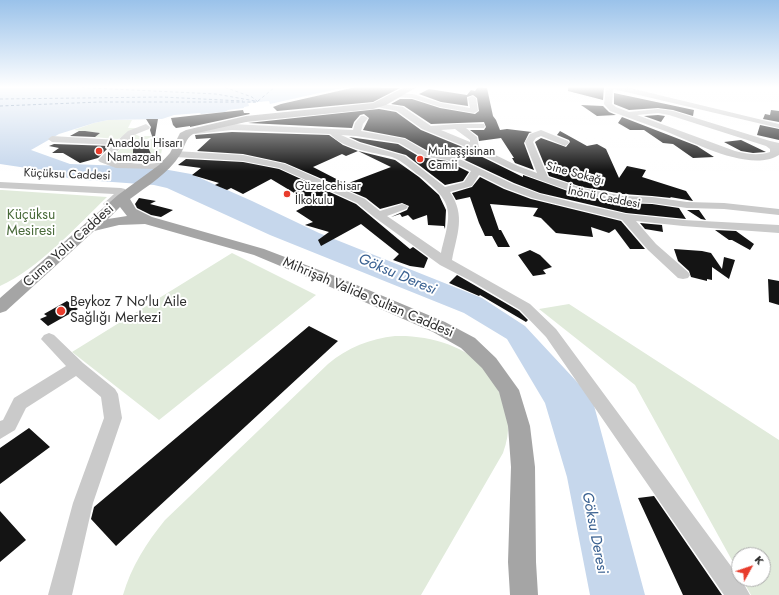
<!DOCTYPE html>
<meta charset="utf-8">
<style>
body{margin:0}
#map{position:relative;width:779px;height:595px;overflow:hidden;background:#fff;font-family:Jost,sans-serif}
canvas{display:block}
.north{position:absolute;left:731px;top:547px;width:40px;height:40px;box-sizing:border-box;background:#fff;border:1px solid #ababab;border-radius:50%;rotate:50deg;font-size:11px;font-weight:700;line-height:16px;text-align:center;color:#2d2d2d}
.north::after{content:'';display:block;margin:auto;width:14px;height:18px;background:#e83c2c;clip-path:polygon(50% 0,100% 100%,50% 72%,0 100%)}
</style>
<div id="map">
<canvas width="779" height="595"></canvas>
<div class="north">K</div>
</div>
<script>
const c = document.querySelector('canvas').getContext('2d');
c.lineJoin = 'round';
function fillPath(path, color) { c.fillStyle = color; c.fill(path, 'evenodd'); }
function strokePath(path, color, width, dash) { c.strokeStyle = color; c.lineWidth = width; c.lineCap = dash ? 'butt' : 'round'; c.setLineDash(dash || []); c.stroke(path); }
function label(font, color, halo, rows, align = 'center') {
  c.font = font + ' Jost,sans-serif'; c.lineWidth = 4; c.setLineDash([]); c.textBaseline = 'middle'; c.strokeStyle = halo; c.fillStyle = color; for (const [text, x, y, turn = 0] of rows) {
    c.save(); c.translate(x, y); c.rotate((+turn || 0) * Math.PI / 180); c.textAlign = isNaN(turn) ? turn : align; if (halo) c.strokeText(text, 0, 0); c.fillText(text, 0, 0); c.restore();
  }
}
fillPath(new Path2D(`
 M108,120H132L128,128H137L118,139L93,137L100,133L74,130L94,123Z
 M135,134L139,136H153L139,143L158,137L170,146H177L176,148H154L162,149L161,154L146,155L136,163L119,162L110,159Z
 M0,190H2L107,197C77,226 38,269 0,286Z
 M232,253L316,295L159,420L72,352Z
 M569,304L779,440V595H751L742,579H763V555H739V573L635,385L539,309Z
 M395,336C429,335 467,345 489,373C493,378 496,386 499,392C510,413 511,431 503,453L421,595H123C131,567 147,542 165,520L328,364C348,347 370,339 395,336Z`), '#e1ebdb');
fillPath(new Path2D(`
 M0,87H346L270,104L269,101L248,103L249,106L244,107V108L228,110L225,112L201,114L200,113L174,115L162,119L108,120L94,123L59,134L31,150L70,164L152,167L191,174L252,201L319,233L482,298L525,326L592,398L645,595H590L567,477L545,403L507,339L464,313L270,235L167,188L154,185L71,179L47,171L0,164Z`), '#c6d7ec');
strokePath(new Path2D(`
 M71,87L216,94L255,101
 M0,99L162,97L243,101
 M258,101L275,87
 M0,106L100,102H258L252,97L224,87`), '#3a6191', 1, [3, 2.5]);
fillPath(new Path2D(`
 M356,87L400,88L373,102L277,111L273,107L281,104Z
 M478,87L487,88L493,116L496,120L500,130L507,129L532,132L529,133L524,143L534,170L515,163L512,158H514L501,138L479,141L478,136L470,130H484L486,127L484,122L431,124L404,106L391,104L400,99H412L440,108L475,114L479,111L477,98L473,95L467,97L468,106L441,102L419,94L429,89L467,95L471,90L475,91Z
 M568,87H604L603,100L568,91Z
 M614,93L694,110L693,116L673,110L658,108L629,110L614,104Z
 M581,105L603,106L609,112L616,115L597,116Z
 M379,109L396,112L421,130L460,146L523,177V175L576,194L623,203L652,204L679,208L686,219L626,213L540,193L514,183L452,154L428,151L405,138L363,130L369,118L364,114L360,115L354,122L352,128L248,123Z
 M243,110L244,113H249L250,114L190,127V126L176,128L173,125L171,118Z
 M771,110L779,111V122L763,119L765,114L770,115Z
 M658,115L665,116L661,122L644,116Z
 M622,117L697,146L714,157L693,158L673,144L663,143L644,130H630L618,123Z
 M146,119H158L154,142L150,130L151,127Z
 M760,125L779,129V140L757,135Z
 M79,131H85L100,133L95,137L70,136Z
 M560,131L587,146L597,144L606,149L619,178L627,166L646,170L642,177L686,191L693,201L670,197L671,198L652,196L623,194L582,187L549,176L535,142L541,138L566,147L570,142L569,140L557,135Z
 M232,132L329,135L343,145L358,151L346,156L342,154L313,167L346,184L391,167L358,151L395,160L419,177L439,195L446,210L445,229L444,226L428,225L427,215L413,220L408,215L402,217L400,214L391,217L407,210L409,206L402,203L380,209L366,198L285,163L243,154L197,151L211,138L196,139L195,135Z
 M349,137L398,144L420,157L447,161L469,172L463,181L445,185L406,155L360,142Z
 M741,140L766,152L753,153L741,151L724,142Z
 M54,144L110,146L98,158L80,163L63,153H52L59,148L49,146Z
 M147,145L151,154L133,157V146Z
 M186,159L243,162L279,169L356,204L410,249L413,247L428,258L424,268L410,266L393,260L399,254L361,224L321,246L318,240L329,232L305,225L313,222L296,211L311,203L271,179L243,194L231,188L227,190L215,185L219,183L192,175L201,168L178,165Z
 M480,177L504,189L531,199L621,221L645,249H630L615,229L609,233L591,227L593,237L556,233L541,218L533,216L538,208L490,204L499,230H501L510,247H498L492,236H485L479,223L470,197L456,200L452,193L472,187Z
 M139,198L156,201L150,204L173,210L161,217L151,215L137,208L135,204Z
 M687,210H699L706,220L701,219Z
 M640,223L662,225L663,232L645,229Z
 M715,230L736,231L754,244L750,250L732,240H729Z
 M674,249L702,251L711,253L722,269L724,257L735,260L729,279L712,267V280L707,279V281L691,277L689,271L678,261Z
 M530,250L540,255L552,267L543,270L546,274L533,276L518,255Z
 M457,275L519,311L528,320L526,322L480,295L479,296L449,283Z
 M768,279L779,281V305L769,302Z
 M67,301L78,309L48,326L40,319L47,316L44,314Z
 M309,326L338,341L116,546L91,519L94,507Z
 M29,428L50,447L0,484V448Z
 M654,496L722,595H683L638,498Z
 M0,511L26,540L0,562Z`), '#141414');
fillPath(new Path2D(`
 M606,87H626L779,124V128L613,89L612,104L616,107L629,112L658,109L673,111L770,141L779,143V155C750,173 693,142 665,131C647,124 628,118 610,111L604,104ZM658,113L669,115L766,146L770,149V152C758,156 747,154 735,151L637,115Z
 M394,93L413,94L441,103L470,108L468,98L472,96L476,98L478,111L474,113L440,107L412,98L394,97Z
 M377,103L403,107L431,126L457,124H484L485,126L484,128H466L477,137L479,147L518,166L537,173L525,142L530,134L541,130L568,141L569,143L565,146L541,136L536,138L533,142L548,177L582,188L623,196L652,197L687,202L724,203L779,209V215L724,209L687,208L652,203L623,202L576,193L512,170L461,145L422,129L397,111L377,107ZM455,129L470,140V142L441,130Z
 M361,116H364L368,118L363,124L361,131L405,139L427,152L451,155L513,184L540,194L576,203L626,214L683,220L779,225V233L683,226L636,221L656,244L688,272L690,275L688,278L683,279L678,278L648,250L622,220L532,198L505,188L479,175L472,186L450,192C466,216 457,234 452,260L530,304L556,329L739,577V579H741L750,595H724L546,337L520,310L471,281L440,265L374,217L357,203L279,168L243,161L175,157L170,154L175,151L243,155L285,164L365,199L380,211L402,204L406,205L408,207L406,209L387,216L441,253C451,213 456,204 420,176C411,170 403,161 392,157C373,152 345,150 330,134L232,130L195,134L191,131L195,128L232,124L353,130L355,123ZM341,135L356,136L399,143L421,156L447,160L471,171L464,182L445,187L405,156L359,143Z
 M146,124L150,127L149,129L134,135L109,159C119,163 147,165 157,163C163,162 167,156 174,158L176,160L174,162L158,169L116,168L100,162L98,160L113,145L52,142L48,139L52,136L118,140L128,131Z
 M0,182L121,188L125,189L127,193L112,206L108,207L103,204L114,194L0,188Z
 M49,333L54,335L83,363L115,389L118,394L122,418L93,503L72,595H48L73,503L104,418L101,397L76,376L26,408L15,430L0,439V421L3,420L14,398L66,366L41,339L44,335Z`), '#cacaca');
fillPath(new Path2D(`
 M405,87H417L386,105L373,109L246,122L193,134C185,139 185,147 180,155C168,174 147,186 130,199L136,209L152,217L264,249L340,278L445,322L475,338L496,358L519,390L530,426L535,467L536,562L538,595H510L508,562L511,467L508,426L499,392L482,368L461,348L433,332L328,286L254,255L145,224L119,225L94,231L6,311L0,313V298L118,195L159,165L170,153L180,133L186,130L246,116L373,103ZM120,207L127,216L108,219Z`), '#a5a5a5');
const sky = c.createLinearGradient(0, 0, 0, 171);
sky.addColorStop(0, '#9ac2ea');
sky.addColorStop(0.51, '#fff');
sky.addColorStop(1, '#ffffff00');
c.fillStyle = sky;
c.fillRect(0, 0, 779, 171);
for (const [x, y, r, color] of [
 [99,151,4,"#e83c2c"],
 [420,159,4,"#e83c2c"],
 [287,194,4,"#e83c2c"],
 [61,311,5,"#e83c2c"]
]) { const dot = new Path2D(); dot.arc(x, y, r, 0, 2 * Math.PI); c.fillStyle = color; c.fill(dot); strokePath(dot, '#fff', 1.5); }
label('12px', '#2d2d2d', '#fff', [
 ["Anadolu Hisarı",107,144],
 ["Namazgah",107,158],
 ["Muhaşşisinan",428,152],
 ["Camii",428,166],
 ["Güzelcehisar",295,187],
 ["İlkokulu",295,201]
], 'left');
label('12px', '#2d2d2d', '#fff', [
 ["Sine Sokağı",575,174,15],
 ["Küçüksu Caddesi",67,175,2],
 ["İnönü Caddesi",604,198,11]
]);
label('14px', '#496a3a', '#fff', [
 ["Küçüksu",31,216],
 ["Mesiresi",31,232]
]);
label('14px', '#2d2d2d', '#fff', [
 ["Cuma Yolu Caddesi",69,246,-42],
 ["Mihrişah Valide Sultan Caddesi",368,298,23]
]);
label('14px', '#2d2d2d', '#fff', [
 ["Beykoz 7 No'lu Aile",70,303],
 ["Sağlığı Merkezi",70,319]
], 'left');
label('italic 15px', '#3a6191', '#fff', [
 ["Göksu Deresi",397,275,23],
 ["Göksu Deresi",594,533,79]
]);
</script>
